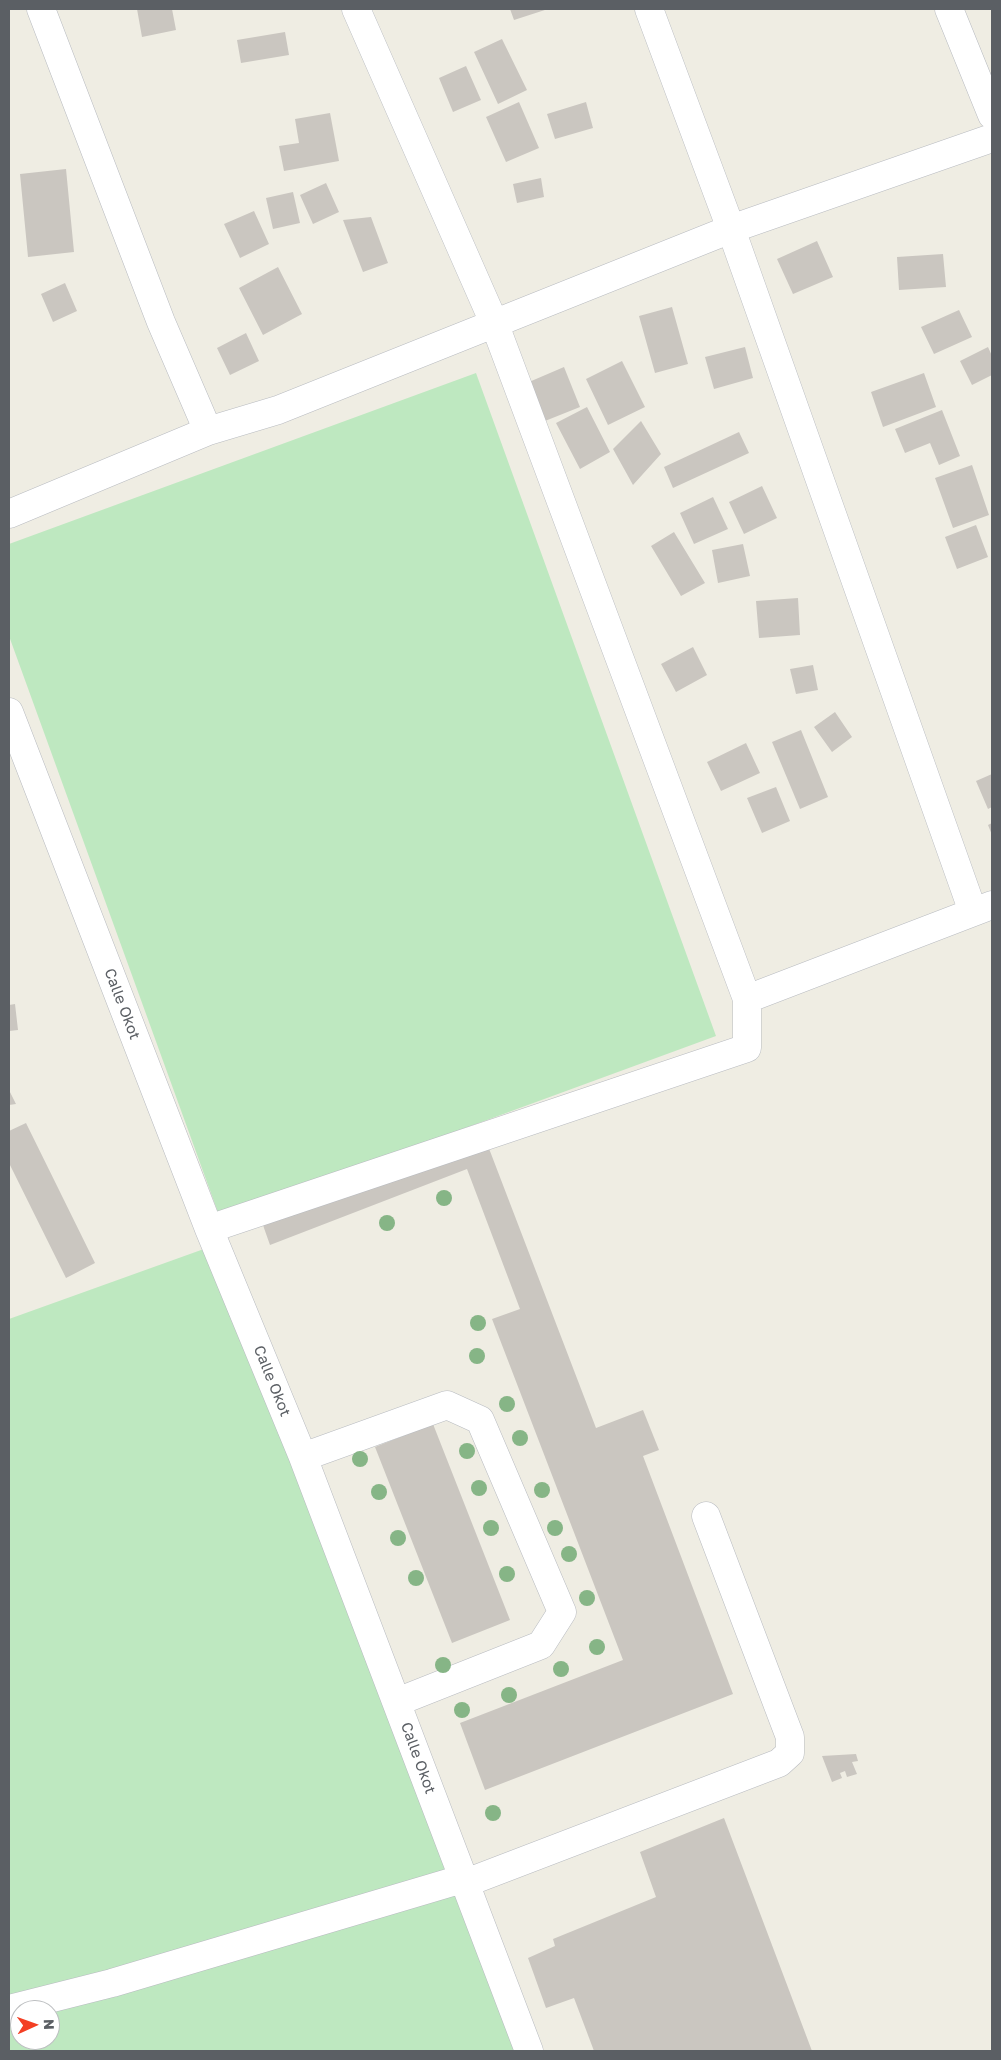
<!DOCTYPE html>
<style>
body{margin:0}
#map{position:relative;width:1001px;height:2060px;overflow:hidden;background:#efede3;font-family:"Golos Text",sans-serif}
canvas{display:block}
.frame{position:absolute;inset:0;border:10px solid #5b5f64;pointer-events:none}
.north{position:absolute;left:10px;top:2000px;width:50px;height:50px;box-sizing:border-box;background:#fff;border:1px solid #bdbfc1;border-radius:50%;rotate:88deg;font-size:14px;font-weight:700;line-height:20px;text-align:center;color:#5b5f64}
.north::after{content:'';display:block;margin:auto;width:18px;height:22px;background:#f33f24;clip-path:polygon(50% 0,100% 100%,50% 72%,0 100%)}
</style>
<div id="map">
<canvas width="1001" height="2060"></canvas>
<div class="frame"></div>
<div class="north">N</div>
</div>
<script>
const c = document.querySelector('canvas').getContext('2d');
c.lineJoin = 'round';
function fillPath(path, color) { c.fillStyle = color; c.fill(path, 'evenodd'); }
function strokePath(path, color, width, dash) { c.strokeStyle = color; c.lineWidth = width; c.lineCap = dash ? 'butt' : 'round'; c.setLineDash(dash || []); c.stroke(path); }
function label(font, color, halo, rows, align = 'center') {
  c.font = font + ' "Golos Text",sans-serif'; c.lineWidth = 5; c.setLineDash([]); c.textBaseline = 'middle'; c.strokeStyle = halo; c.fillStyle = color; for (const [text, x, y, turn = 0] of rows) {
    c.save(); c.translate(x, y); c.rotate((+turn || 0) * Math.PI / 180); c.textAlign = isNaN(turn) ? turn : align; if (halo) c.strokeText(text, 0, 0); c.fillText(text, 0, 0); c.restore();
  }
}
fillPath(new Path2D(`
 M476,373L716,1036L220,1218L9,636V544Z
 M215,1245L528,2051H9V1319ZM20,2010H50V2040H20Z`), '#bee8c0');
fillPath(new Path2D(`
 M137,9H172L176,30L142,37Z
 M510,9H548L514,20Z
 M285,32L289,55L241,63L237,40Z
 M502,39L527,90L498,104L474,52Z
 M466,66L481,100L453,112L439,78Z
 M519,102L539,148L506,162L486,117Z
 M586,102L593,128L555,139L547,114Z
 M330,113L339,161L284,171L279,146L299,143L295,119Z
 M66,169L74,252L28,257L20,174Z
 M541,178L544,197L517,203L513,184Z
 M326,183L339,212L313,224L300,195Z
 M293,192L300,223L273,229L266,198Z
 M254,211L269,244L240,258L224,224Z
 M371,217L388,263L363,272L343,220Z
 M817,241L833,277L793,294L777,259Z
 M943,254L946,287L899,290L897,257Z
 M278,267L302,314L263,335L239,288Z
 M65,283L77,311L53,322L41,294Z
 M672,307L688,364L655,373L639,316Z
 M959,310L972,337L934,354L921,327Z
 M246,333L259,361L230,375L217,348Z
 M745,347L753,378L714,389L705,357Z
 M988,347L992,356V375L972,385L960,361Z
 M622,361L645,407L608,425L586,379Z
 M564,367L580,407L545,421L529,382Z
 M924,373L936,407L883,427L871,392Z
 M587,407L610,452L580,469L556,423Z
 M942,410L960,456L939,465L930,443L905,453L895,429Z
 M641,421L661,454L633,485L613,449Z
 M739,432L749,453L673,488L664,467Z
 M972,465L989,515L953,528L935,478Z
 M762,486L777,518L744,534L729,502Z
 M713,497L728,529L694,544L680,513Z
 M976,525L988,557L957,569L945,537Z
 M674,532L705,583L681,596L651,546Z
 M743,544L750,576L718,583L712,550Z
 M798,598L800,635L759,638L756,601Z
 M693,647L707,675L676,692L661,664Z
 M813,665L818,690L796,694L790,669Z
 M835,712L852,737L832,752L814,727Z
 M801,730L828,797L800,809L772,742Z
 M746,743L760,773L721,791L707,762Z
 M992,774V807L988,809L976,781Z
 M776,787L790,821L762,833L747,798Z
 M992,823V835L988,825Z
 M15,1004L18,1030L9,1031V1005Z
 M9,1090L16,1104L9,1105Z
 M26,1123L95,1263L66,1278L9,1163V1131Z
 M480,1125L596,1428L643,1410L659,1450L643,1456L733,1694L485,1790L460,1723L623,1660L492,1319L520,1309L467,1169L270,1245L258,1211Z
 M433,1424L510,1620L452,1643L375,1447Z
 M856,1754L858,1761L852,1762L857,1774L847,1777L845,1771L840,1773L842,1778L832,1782L822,1756Z
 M724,1818L812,2051H594L574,1998L546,2008L528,1958L555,1946L553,1939L656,1897L640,1852Z`), '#cac6c0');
const minor = new Path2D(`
 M41,9L161,322L208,431
 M649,9L731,229L973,912
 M949,9L992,115
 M9,514L208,431L278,410L731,229L992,138
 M9,712L209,1229L303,1457L529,2051
 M747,999L992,905
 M209,1229L747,1048V999L495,325L356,9
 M303,1457L447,1405L480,1420L562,1612L541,1645L397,1702
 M463,1884L779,1763L790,1753V1737L706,1516
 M9,2009L112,1983L462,1879`);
strokePath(minor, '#b8bbc0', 29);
strokePath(minor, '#fff', 28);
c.fillStyle = '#86b586';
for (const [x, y] of [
 [444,1198],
 [387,1223],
 [478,1323],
 [477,1356],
 [507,1404],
 [520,1438],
 [467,1451],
 [360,1459],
 [479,1488],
 [542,1490],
 [379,1492],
 [491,1528],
 [555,1528],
 [398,1538],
 [569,1554],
 [507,1574],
 [416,1578],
 [587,1598],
 [597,1647],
 [443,1665],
 [561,1669],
 [509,1695],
 [462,1710],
 [493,1813]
]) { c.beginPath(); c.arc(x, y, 8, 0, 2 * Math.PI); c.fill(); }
label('15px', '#5b5f64', '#fff', [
 ["Calle Okot",122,1004,69],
 ["Calle Okot",272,1381,68],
 ["Calle Okot",418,1758,70]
]);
</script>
